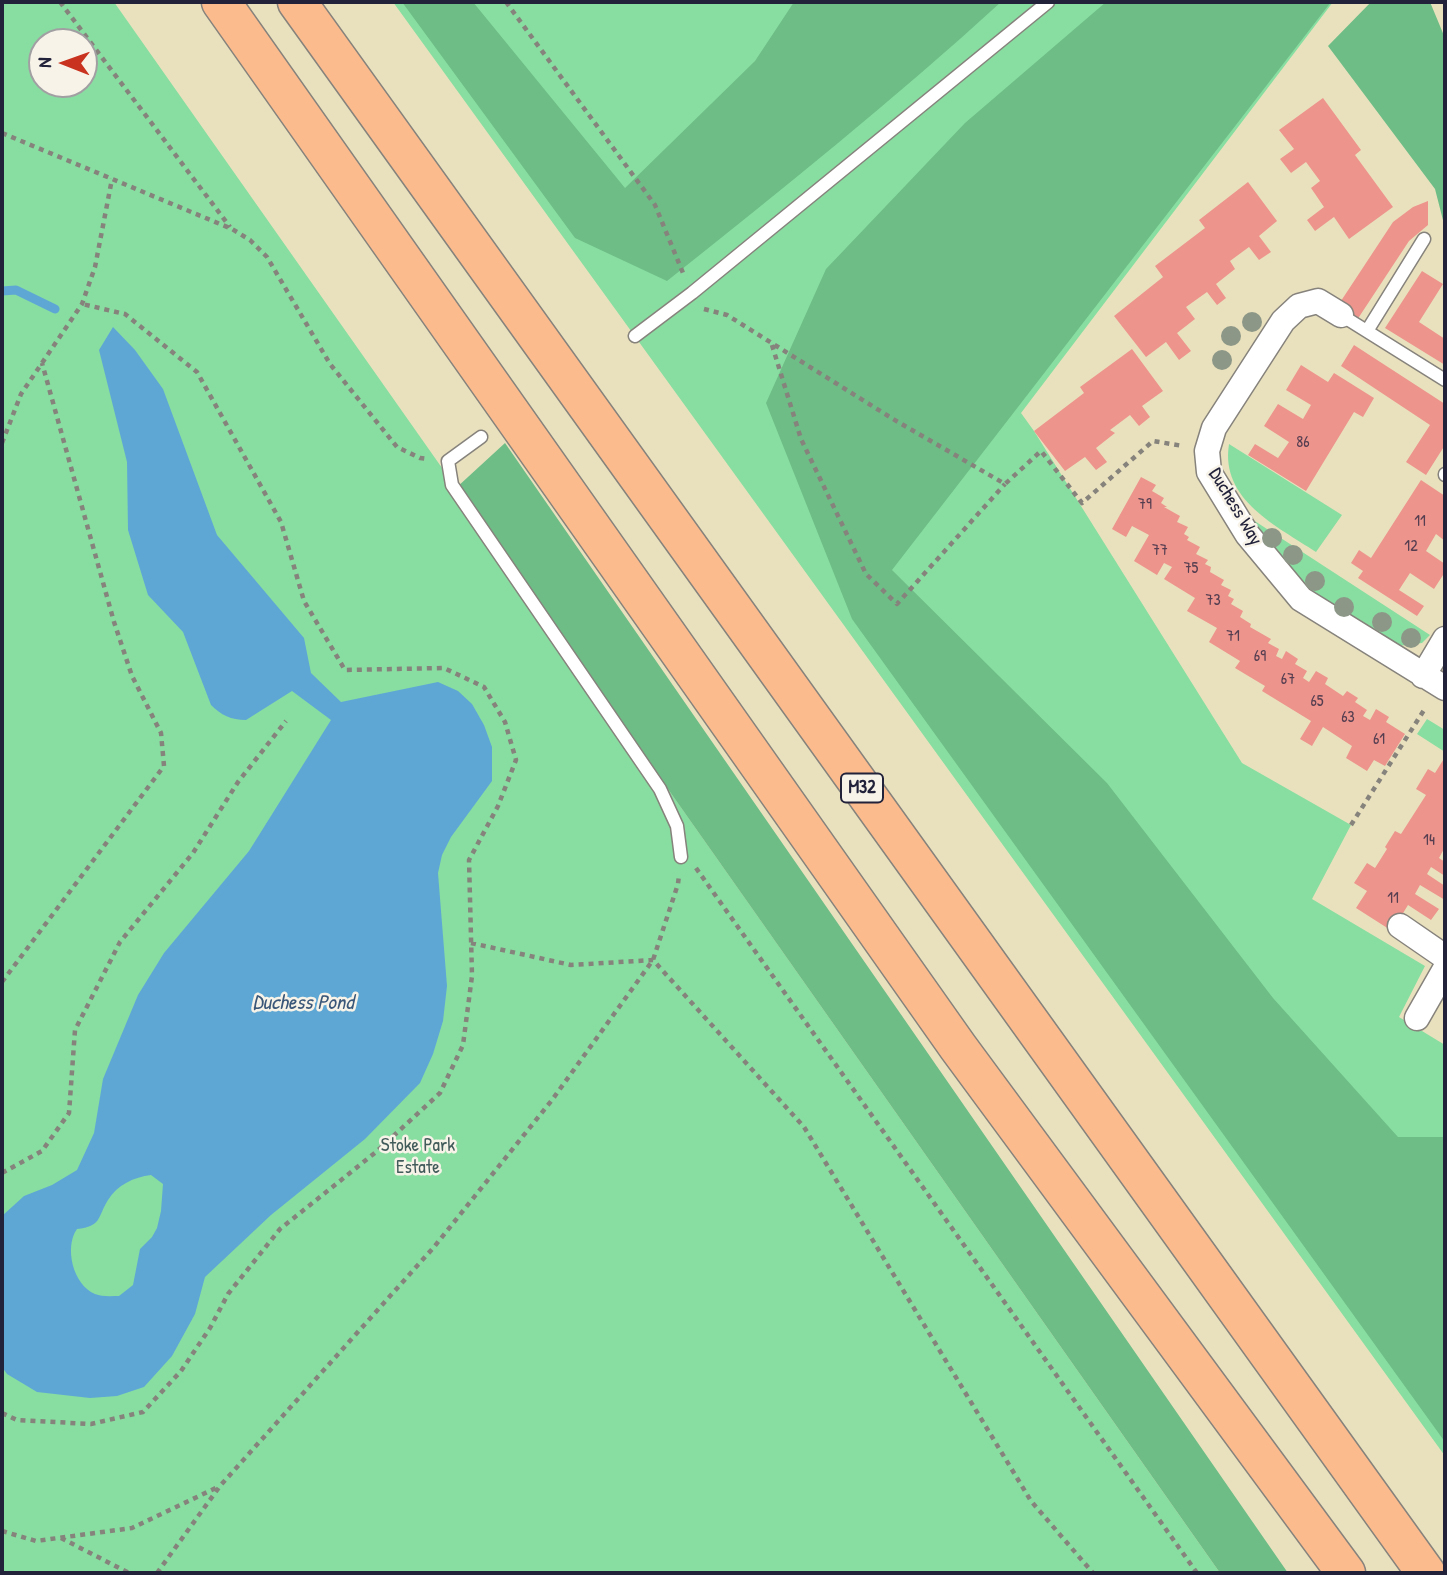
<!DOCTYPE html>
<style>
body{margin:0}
#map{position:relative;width:1447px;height:1575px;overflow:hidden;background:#e9e1bd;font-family:"Patrick Hand",sans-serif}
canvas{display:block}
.frame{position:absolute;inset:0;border:4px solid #22223b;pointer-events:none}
.north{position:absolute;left:28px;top:28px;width:70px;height:70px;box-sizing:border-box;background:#f7f3e8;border:2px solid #a29fa3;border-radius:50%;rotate:271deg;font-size:19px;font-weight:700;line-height:28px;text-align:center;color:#22223b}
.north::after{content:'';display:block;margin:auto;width:24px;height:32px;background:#c8321e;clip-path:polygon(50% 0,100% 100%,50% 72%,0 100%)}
</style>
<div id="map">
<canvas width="1447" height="1575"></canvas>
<div class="frame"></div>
<div class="north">N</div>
</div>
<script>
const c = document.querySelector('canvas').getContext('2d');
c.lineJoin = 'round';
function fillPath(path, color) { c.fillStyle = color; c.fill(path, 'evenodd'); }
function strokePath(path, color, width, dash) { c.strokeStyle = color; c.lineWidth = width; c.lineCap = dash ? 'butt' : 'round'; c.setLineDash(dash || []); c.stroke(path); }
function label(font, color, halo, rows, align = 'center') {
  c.font = font + ' "Patrick Hand",sans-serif'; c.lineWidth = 5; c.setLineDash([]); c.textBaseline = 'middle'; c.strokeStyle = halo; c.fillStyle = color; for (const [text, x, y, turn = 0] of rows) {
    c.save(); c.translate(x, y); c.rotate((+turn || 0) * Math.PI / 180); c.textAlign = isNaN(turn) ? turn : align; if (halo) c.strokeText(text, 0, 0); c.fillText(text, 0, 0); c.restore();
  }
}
fillPath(new Path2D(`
 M2,2H114L1220,1573H2ZM42,42H84V84H42Z
 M393,2H1333L1021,413L1034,431L1242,763L1351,825L1312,899L1425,966L1399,1017L1445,1045V1456Z
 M1229,444L1342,515L1316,552C1277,526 1220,500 1229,444Z
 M1247,516L1430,635L1422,643L1398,646L1314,599Z
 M1427,719L1445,730V752L1417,734Z`), '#88dea1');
fillPath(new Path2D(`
 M402,2H473L625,188L755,61L794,2H1001C894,100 780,191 667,281L575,238Z
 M1106,2H1331L892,570L1107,783L1273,998L1398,1137H1445V1442L852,619L766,403L826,269L965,123Z
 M1371,2H1430L1445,38V228L1435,189L1328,46Z
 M505,443L1288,1573H1220L456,488Z`), '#6ebd87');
fillPath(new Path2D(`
 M113,327L135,350L163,389L217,535L304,638L311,673L341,702L438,682L458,691L472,704L484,725L492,747V781L451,837L442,855L438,873L447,986L443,1021L433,1054L420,1083L365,1139L271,1215L205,1277L195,1314L172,1356L144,1387L117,1396L90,1398L37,1392L7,1374L2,1367V1216L24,1196L52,1185L77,1170L94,1133L103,1079L138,995L164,953L249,851L331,720L292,691L246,720C231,720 221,715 211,705L183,632L148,595L128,530L127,462L99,350ZM151,1175L163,1184L161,1211L157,1228L152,1237L140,1249L133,1285L119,1296C112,1296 102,1297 95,1294C73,1285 64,1247 77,1229C102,1226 97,1218 108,1200C117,1185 134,1177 151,1175Z`), '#5ea7d5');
strokePath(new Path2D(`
 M2,291L16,290L55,309`), '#5ea7d5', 9);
fillPath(new Path2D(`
 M1323,98L1361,150L1355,155L1393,207L1349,239L1334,217L1315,231L1307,220L1324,207L1311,188L1320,181L1306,162L1291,173L1280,159L1294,149L1279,130Z
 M1248,182L1277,221L1259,236L1271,252L1259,260L1249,247L1230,261L1235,269L1216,284L1226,298L1217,305L1207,292L1186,307L1195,319L1177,333L1191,351L1179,360L1166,342L1146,357L1114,316L1163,277L1155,266L1205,228L1199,220Z
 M1428,201V225L1409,241L1357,320L1337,307L1393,222L1413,207Z
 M1422,271L1443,284L1419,322L1445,339V365L1385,328Z
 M1354,345L1445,404V445L1426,475L1406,462L1430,425L1341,366Z
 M1132,349L1163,391L1142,406L1150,417L1139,426L1130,415L1110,430L1115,433L1096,448L1107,462L1096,470L1085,457L1065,471L1034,431L1084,393L1080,387Z
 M1301,365L1328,382L1334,373L1374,398L1363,417L1354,412L1306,491L1248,455L1255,444L1278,458L1289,442L1264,426L1278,404L1303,419L1311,405L1286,390Z
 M1141,477L1156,485L1152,491L1164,498L1161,503L1167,507H1164L1180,516L1177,522L1188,527L1184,534L1189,537L1187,540L1200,547L1196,554L1208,560L1205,564L1211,567L1210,572L1224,580L1221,585L1231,590L1228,596L1234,599L1231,604L1243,611L1240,617L1251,624L1250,627L1271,639L1268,643L1279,649L1276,656L1282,659L1286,651L1298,659L1295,664L1307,671L1303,678L1309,682L1316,671L1328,678L1325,684L1343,696L1347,691L1358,698L1355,702L1367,710L1363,716L1370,720L1376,709L1389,717L1386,722L1405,734L1385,766L1374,760L1367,771L1346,758L1352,746L1323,727L1312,746L1300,739L1311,721L1262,691L1265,686L1235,668L1240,661L1209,642L1217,628L1187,611L1195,598L1164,579L1172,567L1164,563L1157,575L1134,561L1149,535L1132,526L1126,537L1112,529Z
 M1421,480L1445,496V541L1436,534L1426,551L1445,564V572L1434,589L1410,573L1399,590L1424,606L1417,616L1358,578L1363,571L1351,563L1359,550L1371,558Z
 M1445,757V847L1439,858L1445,862V876L1431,867L1427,874L1445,886V900L1420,885L1415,894L1439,909L1431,920L1408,905L1392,931L1356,908L1367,891L1354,883L1367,863L1375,868L1387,849L1385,847L1395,831L1401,834L1426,795L1416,789L1428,769L1435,773Z`), '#ed948d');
const lane = new Path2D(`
 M1341,315L1445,380
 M1367,331L1424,239
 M635,336L692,293L1048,2
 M481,437L448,461L452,485L660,789L677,826L681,857
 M1445,475V474`);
const street = new Path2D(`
 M1341,315L1318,301L1299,306L1283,321L1214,428L1207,451L1209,472L1247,534L1301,599L1445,688
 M1423,676L1445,639
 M1400,926L1445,957
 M1417,1018L1445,969`);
const highway = new Path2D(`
 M221,2L958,1047L1346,1573
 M297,2L1426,1573`);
strokePath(lane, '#86827c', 15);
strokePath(street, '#86827c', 27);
strokePath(highway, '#86827c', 41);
strokePath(new Path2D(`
 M60,2L230,227
 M506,2L655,205L683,273
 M2,133L232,229L250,240L267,257L330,364L397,447L420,458L428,459
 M704,309L727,315L893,419L1005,484L1041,451L1082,503L1153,441L1183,446
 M772,345L801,439L866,574L897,604L1005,484
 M2,443L21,394L82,304L95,267L112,179
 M1351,825L1426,707
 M696,868L1197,1573
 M471,943L571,965L653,960L804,1127L1031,1501L1093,1573
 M2,982L164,766L161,733L132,676L114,622L42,363
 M2,1173L42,1151L69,1113L75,1030L120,942L193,853L238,782L286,721
 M2,1413L17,1420L91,1424L143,1412L181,1371L210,1328L228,1294L280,1229L376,1152L440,1093L463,1045L472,976L469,860L498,806L516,760L505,722L484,687L444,668L345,670L304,601L281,522L197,372L125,314L82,304
 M2,1531L36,1541L132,1528L220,1486
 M61,1538L129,1573
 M157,1573L220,1486L434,1247L552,1100L653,960L678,884L679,875`), '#86827c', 4.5, [5, 5]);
strokePath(lane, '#fff', 12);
strokePath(street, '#fff', 24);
strokePath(highway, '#fbbb8d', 38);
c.fillStyle = '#8d9787';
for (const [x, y] of [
 [1252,322],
 [1231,336],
 [1222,360],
 [1272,538],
 [1293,555],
 [1315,581],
 [1344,607],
 [1382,622],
 [1411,638]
]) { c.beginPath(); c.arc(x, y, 10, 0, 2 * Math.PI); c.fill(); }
label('16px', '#553e50', null, [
 ["86",1303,443],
 ["79",1145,505],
 ["11",1420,522],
 ["12",1411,547],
 ["77",1160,551],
 ["75",1191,569],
 ["73",1213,601],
 ["71",1233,637],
 ["69",1260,657],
 ["67",1288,680],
 ["65",1317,702],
 ["63",1348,718],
 ["61",1379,740],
 ["14",1429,841],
 ["11",1393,899]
]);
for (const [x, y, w] of [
 [862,788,42]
]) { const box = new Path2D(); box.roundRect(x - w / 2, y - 14.5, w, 29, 5); c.fillStyle = '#f7f3e8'; c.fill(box); strokePath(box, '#22223b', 2); }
label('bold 18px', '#22223b', null, [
 ["M32",862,788]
]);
label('19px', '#22223b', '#f7f3e8', [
 ["Duchess Way",1235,507,59]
]);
label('19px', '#415a5a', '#f7f3e8', [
 ["Stoke Park",418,1146],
 ["Estate",418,1168]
]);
label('italic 21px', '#3a5779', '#f7f3e8', [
 ["Duchess Pond",303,1003]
]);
</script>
